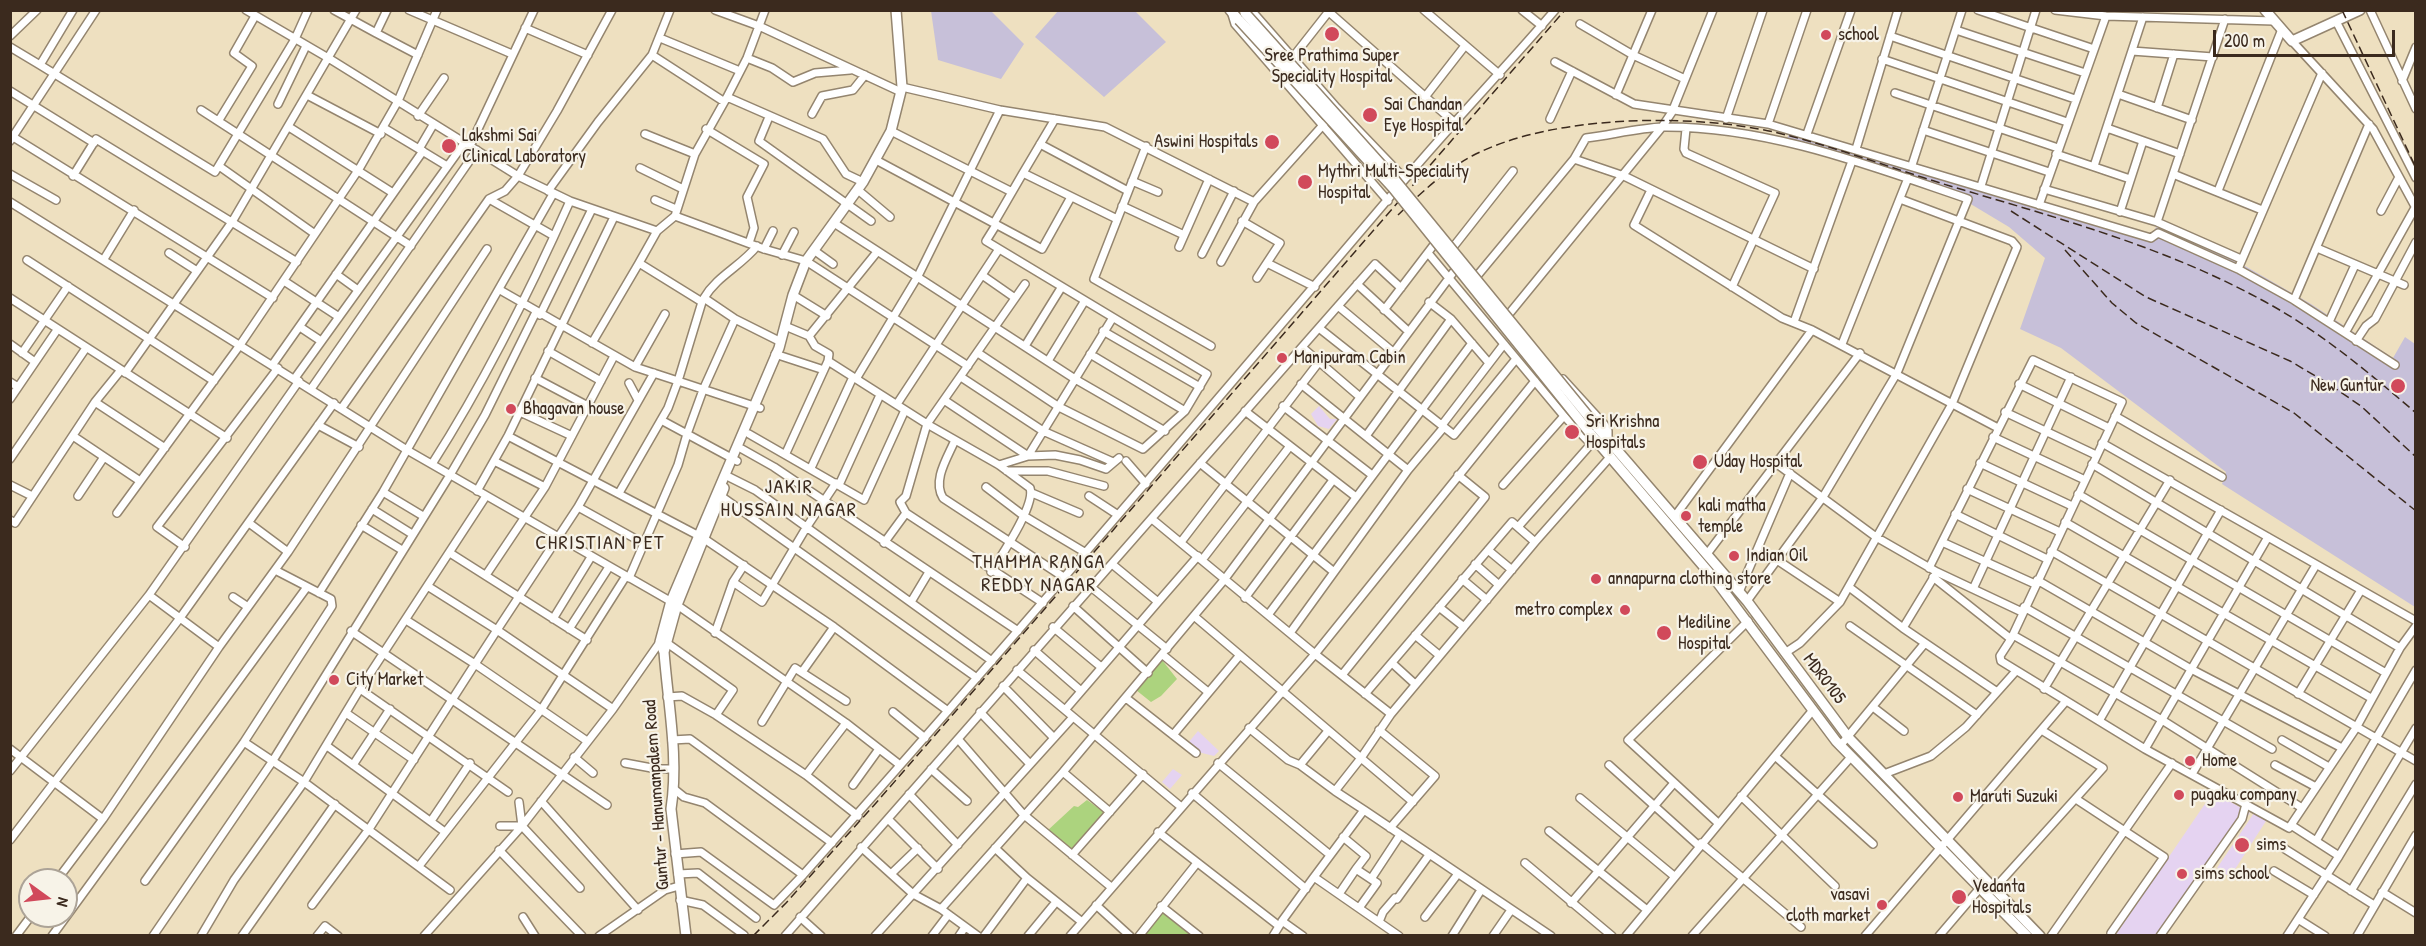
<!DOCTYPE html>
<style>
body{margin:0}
#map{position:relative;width:2426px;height:946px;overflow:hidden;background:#eee0c0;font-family:"Patrick Hand",sans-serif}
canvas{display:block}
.frame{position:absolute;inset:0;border:12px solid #3b2a1e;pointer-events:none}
.north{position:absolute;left:18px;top:868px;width:60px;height:60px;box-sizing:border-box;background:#f7f3e8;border:2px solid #aca397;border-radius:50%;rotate:105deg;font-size:16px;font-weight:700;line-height:24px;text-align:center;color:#3b2a1e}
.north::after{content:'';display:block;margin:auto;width:21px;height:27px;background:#d1495b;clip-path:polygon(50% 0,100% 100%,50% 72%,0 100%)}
.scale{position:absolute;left:2213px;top:30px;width:182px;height:27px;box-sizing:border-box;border:3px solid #3b2a1e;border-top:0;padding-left:8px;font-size:18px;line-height:21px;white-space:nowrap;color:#3b2a1e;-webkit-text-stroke:4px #f7f3e8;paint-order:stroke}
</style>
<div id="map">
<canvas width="2426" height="946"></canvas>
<div class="frame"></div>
<div class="north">N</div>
<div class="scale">200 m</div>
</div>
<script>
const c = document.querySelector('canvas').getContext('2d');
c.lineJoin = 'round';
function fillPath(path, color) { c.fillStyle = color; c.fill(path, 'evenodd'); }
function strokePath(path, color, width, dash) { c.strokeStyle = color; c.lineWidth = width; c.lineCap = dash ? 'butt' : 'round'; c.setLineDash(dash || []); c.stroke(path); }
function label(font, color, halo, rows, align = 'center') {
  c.font = font + ' "Patrick Hand",sans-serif'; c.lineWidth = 4.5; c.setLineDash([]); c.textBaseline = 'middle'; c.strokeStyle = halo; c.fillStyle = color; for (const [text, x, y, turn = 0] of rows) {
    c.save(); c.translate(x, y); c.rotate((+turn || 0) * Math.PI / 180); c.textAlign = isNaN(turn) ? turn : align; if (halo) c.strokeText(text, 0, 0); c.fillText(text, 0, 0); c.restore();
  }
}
fillPath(new Path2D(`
 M1319,406L1330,419H1337L1329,429L1318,426L1311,414Z
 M1198,731L1219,751L1214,756L1198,752L1188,743Z
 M1173,769L1182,775L1170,789L1162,782Z
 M2213,792L2250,813L2164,935L2115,936Z
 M2254,813L2266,821L2230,877L2217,868Z`), '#e5d3f1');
fillPath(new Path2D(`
 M1134,10L1166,42L1104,97L1035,37L1058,11Z
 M931,11H991L1024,44L1001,79L938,60Z
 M1789,133L2150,242L2156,227L2238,262L2311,304L2393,358L2405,337L2415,344V607L2222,484L2226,472L2061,348L2020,329L2045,258L2009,227L1969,203L1970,198L1787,139Z`), '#c7c0d9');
fillPath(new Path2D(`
 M1162,660L1177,679L1161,696L1151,702L1136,690Z
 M1087,800L1105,813L1070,850L1047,831L1074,806L1078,807Z
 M1164,910L1197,936H1142Z`), '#acd37e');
const minor = new Path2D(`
 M246,10L330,59L518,176L570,201L657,231L675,216L764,249L806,261L968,366
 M334,10L376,33
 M387,10L376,33L418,55
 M409,10L512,54
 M715,10L759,26L901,92
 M765,10L747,58L727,97L823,139L846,174L863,182
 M1251,10L1337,108L1405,179
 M1424,10L1500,75
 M1522,10L1542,26
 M1978,10L2094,49
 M2055,10L2106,16L2274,21
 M2370,10L2416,109
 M1231,11L1235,24L1388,201
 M1329,12L1455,123
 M2336,21L2416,178
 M1580,24L1633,55L1685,79
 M525,28L588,55
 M1956,30L2085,73
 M10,36L37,10
 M1890,36L2075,99
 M660,38L740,71
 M2292,41L2373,129L2416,208
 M10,47L40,65L73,10
 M2132,51L2213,57
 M652,55L723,101
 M1293,57L1330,10
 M747,58L772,68L793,82L815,73L850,70
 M1882,59L2067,122
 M1555,62L1634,104L1768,124L2151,238L2158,233L2238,269L2294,300L2395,365
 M40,65L215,172L295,39L308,10
 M2402,81L2416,47
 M902,87L1000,110L1105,127L1254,202
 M10,91L94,143
 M1895,93L2058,148
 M2118,94L2192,120
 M307,95L381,134
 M1616,95L1652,10
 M1425,97L1464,47
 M278,104L306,46
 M2157,108L2174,54
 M201,110L411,246
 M812,114L822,96L853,90L865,75
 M418,116L444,78
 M769,117L759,141L871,221
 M1055,119L1023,173L1117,219
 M1550,119L1572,71
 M1726,119L1763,10
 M219,120L252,66L234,53L255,16
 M1768,124L1807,10
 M433,125L419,149L447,166
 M289,127L393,193
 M384,128L419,149
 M2107,128L2180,154
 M706,129L764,164L747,197L754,228L749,243
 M1686,129L1684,149L1686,153L1775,193L1732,287
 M1923,130L2049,172
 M891,131L1012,192
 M645,134L695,154
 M1807,134L1851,10
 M10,135L273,298
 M10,141L96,10
 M1040,144L1128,191
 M470,146L534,10
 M1146,146L1094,279L1211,346
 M1856,149L1898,10
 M2056,154L2130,179
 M1574,159L1624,176L1814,269
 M876,160L1042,249L1071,197
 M1912,165L1962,10
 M219,166L315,234
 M2094,166L2143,17
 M640,168L683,189
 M10,174L56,200
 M2173,174L2262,210
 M73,176L96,139L297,262
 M1132,181L1158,192
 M1981,186L2036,10
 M2044,189L2157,222L2241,259
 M858,190L890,217
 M1651,190L1634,225L1782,318L1812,330
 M548,191L598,122L652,55L670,10
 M2218,191L2282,29
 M489,199L554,236
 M655,200L676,209
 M10,202L407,450L677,605L846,723L900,765
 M2039,205L2106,16
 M1122,206L1184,235
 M2381,211L2398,179
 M2120,212L2143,141
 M675,216L695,154L727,97
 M1242,221L1280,243L1257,278
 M2157,222L2225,19
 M834,223L1075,379L1165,431
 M994,223L1023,173
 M657,231L639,263L702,302L703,300
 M757,246C741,266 717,276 704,298L735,319L781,342
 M1454,246L1513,171
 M1179,247L1209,179
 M2317,248L2404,285
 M764,249L773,231
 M815,251L833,264
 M169,253L197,271
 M1428,253L1564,416L1591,444L1601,445
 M1202,254L1234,191
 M782,255L794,232
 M104,259L134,210
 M27,260L214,381
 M1221,262L1254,202L1332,115
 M1267,263L1315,287
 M2238,269L2322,73
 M336,274L358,290
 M982,275L1015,298
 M1477,276L1574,159L1586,138C1611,135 1638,128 1663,127C1767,126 1871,166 1968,199L1897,373L1823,497L1747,601
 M284,281L339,317
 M1357,284L1408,331
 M500,290L635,367
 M793,295L827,316
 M10,298L227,438
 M2294,300L2369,124
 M702,302L678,381L760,408
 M1429,302L1451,319L1489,363
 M1384,310L1439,238
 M1509,314L1662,127L1672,112L1713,10
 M540,315L592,209
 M735,319L703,390L687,434L737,461
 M1794,322L1852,161
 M2329,322L2355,265
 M785,326L809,336L815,346L829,354L828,361L786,453
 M300,327L321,341
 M1319,328L1454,435L1516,359
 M1103,331L1200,387
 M2345,333L2416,206
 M809,336L877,252
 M2356,341L2366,326L2375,319L2416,242
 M592,343L639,263
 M10,344L35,362
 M1842,344L1908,178
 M1025,346L1061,288
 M1303,348L1360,397
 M548,351L601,381
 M1393,352L1338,306L1375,264L1401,288
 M22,353L68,286
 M978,353L1059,407L1143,449L1185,411L1207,374L986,241L996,225
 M775,354L824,370
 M1090,354L1185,411
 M828,361L927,424L999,465L1030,488C1036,505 1001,556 991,572
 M1048,361L1084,302
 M273,364L423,151
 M125,373L232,222L356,10
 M961,377L1043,431L1113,462
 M295,378L465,142
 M535,378L588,406
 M856,379L918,276L1000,110
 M1563,379L1604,424L1608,431V439
 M10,382L18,387
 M629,383L638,400
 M1301,384L1408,470
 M2019,384L2109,428
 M311,389L477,150
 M10,399L57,330
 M944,400L1028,456L1055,455L1080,460L1106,469L1119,458
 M95,402L165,448
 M897,404L999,249
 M1283,406L1372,475
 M341,409L489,199L505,191L518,176L557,111L612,10
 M1245,411L1356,497
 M520,412L572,436
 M2005,412L2096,455
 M2115,416L2222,477
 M318,425L359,447
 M1442,425L1504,344
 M749,434L864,500L905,410
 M73,436L140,481
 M508,436L703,538L834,627L948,711
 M1366,436L1451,319
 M1993,437L2085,480
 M955,440C948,457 932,480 943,498L1065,578
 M2102,443L2416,621
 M742,449L774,467L1018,631
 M10,459L86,348
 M494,461L545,487
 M1126,461L1146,484
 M1200,463L1334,572
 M1980,463L2072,506
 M432,464C485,381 530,291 570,201
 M1777,464L1876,537L1937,572L2022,612
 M2092,464L2400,648
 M999,465L1028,456L1112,319
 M811,468L853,377
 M1007,471H1048L1104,486
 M729,477L755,490L992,661
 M10,485L32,496
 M839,485L880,395
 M1503,485L1564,416
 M986,487L1024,516L1086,553
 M1967,489L2060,532
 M477,491L508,436L614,217
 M383,492L423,516
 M619,493L668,408L678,381L635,367L665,314
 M1032,493L1079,513
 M2078,494L2386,673
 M78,496L104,457
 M721,496L977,678
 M1089,496L1118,515
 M578,507L643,543
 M372,509L412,534
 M117,513L240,345L359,169L398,101L437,10
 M906,513L900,502L906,496L927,424L1025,284
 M1955,514L2047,559
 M1675,516L1812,330L1998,428
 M1152,519L1315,654L1535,381
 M10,520L15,523L95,402L121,370
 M2065,522L2371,698
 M249,523L288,552
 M361,525L402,550
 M1518,527L1591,444
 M1181,542L1319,362
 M1942,542L2035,584
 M884,543L906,513L1043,603
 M185,547L157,527L278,368
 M1488,550L1512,570
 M2051,551L2416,761
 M450,553L587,640
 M1707,554L1860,353
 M1202,560L1290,446
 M1777,560L1840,602
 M1112,564L1158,602L1198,556
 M1475,564L1499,585
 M1929,568L2033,360L2122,402L2011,639L2000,656L2001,661L2145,749L2289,828L2356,728L2400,648L2416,626
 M1937,572L1903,628L1997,692
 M486,575L545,487L614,356
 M1933,577L2011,639
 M629,578L678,465L687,434L661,420
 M1462,579L1487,600
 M2037,580L2191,669L2342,748
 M733,582L762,602L806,528L836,483
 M429,587L497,630L475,664L587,741
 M1091,587L1167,649
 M1849,587L1903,628
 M1973,589L2071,377
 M1739,592L1790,473
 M319,593L383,492L553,194
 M149,595L299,381
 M233,597L248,607
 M1245,598L1333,480
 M911,602L929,572
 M1073,606L1148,673
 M1439,607L1464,627
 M2024,607L2272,749
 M1268,615L1472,343
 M1194,616L1361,758L1391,714
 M553,619L591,557
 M1850,626L1977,715
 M1053,627L1101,667
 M569,629L609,567
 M351,631L607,805
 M715,633L733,582L744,565
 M1290,633L1408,470L1444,427
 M1415,635L1439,655
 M2013,635L2162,720L2302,808
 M1034,650L1081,691
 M1785,653L1800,643L1840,602L1952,404L2017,247L2012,241L1900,199
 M1163,655L1208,692
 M1392,663L1415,684
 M1017,670L1180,806
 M802,672L834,627
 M1342,675L1485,497L1458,475
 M1003,686L1054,738
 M360,689L508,792
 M2044,689L2170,480
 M1365,694L1512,522L1535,542
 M2298,694L2361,590
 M667,697L682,696L716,715L806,775L858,816
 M1126,698L1196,753
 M1873,707L1904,731
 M613,709L497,630L578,507L654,373
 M1065,710L1158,602
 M893,712L925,738
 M980,712L1030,764
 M346,713L414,760
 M2099,721L2221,510
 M762,722L795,668L846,701
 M1249,728L1288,760L1300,765
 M1379,730L1435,776L1390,828
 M1328,731L1300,765L1335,791
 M1173,735L1240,655
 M958,739L1023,814L1111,887
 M672,740L690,739L832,843
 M2282,740L2329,767
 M244,742L304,782L450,890
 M327,746L445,832
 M1840,746L1925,643
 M10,749L103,819
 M2145,749L2268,537
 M1775,756L1873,844
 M574,757L593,773
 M625,763L657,769H673
 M1218,763L1329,854
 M353,765L390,709
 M1609,765L1699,846
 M2275,765L2316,787
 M931,769L967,801
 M10,771L149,595L219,647
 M1063,772L1110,812
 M1884,774L1931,756L1966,727L2016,671
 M2192,774L2316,565
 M806,775L846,723
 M853,785L879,749
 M674,789L684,797L705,803L803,875C1008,645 1207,412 1406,178C1454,121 1506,67 1555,10
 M1192,793L1306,889
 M909,794L958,845
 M1741,796L1835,886
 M1580,798L1674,876
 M2076,799L2164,857L2111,933
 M541,801L638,910
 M1364,810L1335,791L1361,758L1413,802
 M888,819L938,869
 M431,821L470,763
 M1718,823L1628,740L1748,621
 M2291,825L2339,856
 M500,826H522L519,802
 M522,826L580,888
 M1549,831L1647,910
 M1158,832L1279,926
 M1343,837L1366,856L1356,869L1377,883L1359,908
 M10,840L180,618L334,403
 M2316,841L2416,670
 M1701,843L1801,927
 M861,847L913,894L941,909L978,936
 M995,848L1027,878
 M2285,849L2374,905
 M499,850L582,936
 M675,854L701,852L774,905L803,875
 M1072,855L1143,774
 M1525,863L1612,936
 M419,866L541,710L626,576
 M2274,871L2314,895
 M678,874L698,873L756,918
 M891,874L918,848
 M1371,879L1400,835
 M57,880L103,819L219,647L288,552L487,249
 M145,881L244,742L332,606L331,599L275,570
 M1994,889L2103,768L2043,731
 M2351,891L2416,784
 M2382,892L2416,913
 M1339,894L1356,869
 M1397,899L1429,855
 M680,900L703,905L744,935
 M1571,903L1674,783
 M312,905L369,829L475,664L406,620
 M1096,905L1130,936
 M1161,906L1199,936
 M941,909L1063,772L1224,580L1458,266
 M523,917L535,936
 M800,917L821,936
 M1425,917L1457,875
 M2298,919L2325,936
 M1379,922L1383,912L1395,898
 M16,936L31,916
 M52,936L307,587
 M153,936L272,762L450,475L485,415L536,312
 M201,936L234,880L304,782L360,689L486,496
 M242,936L335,804
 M317,936L325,926L338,936
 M424,936L522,826L613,709L660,642L667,643L733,690L716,715
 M599,936L665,890L679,886
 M785,936L1338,306
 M875,936L1073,717
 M932,936L948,915
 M959,936L965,927
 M984,936L1027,878L1082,922
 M1028,936L1056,902
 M1070,936L1315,654L1391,714L1535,542L1611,456
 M1139,936L1197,863
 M1273,936L1281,923
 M1303,936L1282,921L1314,877
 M1399,936L1314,877L1364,810L1551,936
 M1452,936L1481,890
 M1493,936L1511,910
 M1626,936L1813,710
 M1692,936L1851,757
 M1865,936L2066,701
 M1939,936L1980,888
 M2051,936L2172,763
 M2160,936L2242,819L2246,804
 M2287,936L2339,856L2416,728
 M2357,936L2416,835`);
const major = new Path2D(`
 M1230,10L1239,20
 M2265,10L2292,41L2360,10
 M1597,427L1747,601L1848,737L2040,936
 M1589,432L1717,582L1836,741L2027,936
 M664,652L677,605L724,488
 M686,936L671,809C679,758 668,704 664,652L660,642L671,601L779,348L793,295L806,261L863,182L891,131L902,87L896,10`);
strokePath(minor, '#94856f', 10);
strokePath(major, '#94856f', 12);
strokePath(minor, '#fff', 7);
strokePath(major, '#fff', 9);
strokePath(new Path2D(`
 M2342,10L2416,168
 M2011,211L2146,297L2290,361L2324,381L2361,406L2416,457
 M1398,215C1421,193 1444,171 1472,156C1550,115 1689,113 1774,132C1833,146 1891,168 1950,186C2054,217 2162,246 2258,298C2316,328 2367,371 2416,413
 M2065,250L2112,303L2136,323L2294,413L2416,511
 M753,936L786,903L876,803L1565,10`), '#3b2a1e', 1.5, [9, 4.5]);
const majorBridge = new Path2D(`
 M1245,13L1395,180L1597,427
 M1239,20L1393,188L1589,432`);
strokePath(majorBridge, '#94856f', 12, []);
strokePath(majorBridge, '#fff', 9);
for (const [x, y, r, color] of [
 [1332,34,8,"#d1495b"],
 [1826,35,6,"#d1495b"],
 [1370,115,8,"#d1495b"],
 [1272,142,8,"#d1495b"],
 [449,146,8,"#d1495b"],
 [1305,182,8,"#d1495b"],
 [1282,358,6,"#d1495b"],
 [2398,386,8,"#d1495b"],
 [511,409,6,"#d1495b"],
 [1572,432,8,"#d1495b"],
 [1700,462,8,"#d1495b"],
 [1686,516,6,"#d1495b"],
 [1734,556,6,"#d1495b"],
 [1596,579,6,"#d1495b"],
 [1625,610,6,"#d1495b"],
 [1664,633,8,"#d1495b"],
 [334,680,6,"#d1495b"],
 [2190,761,6,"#d1495b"],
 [2179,795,6,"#d1495b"],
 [1958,797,6,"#d1495b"],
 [2242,845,8,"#d1495b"],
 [2182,874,6,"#d1495b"],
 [1959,897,8,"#d1495b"],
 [1882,905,6,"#d1495b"]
]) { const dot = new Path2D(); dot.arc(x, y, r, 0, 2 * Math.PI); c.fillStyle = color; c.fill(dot); strokePath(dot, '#f7f3e8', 2); }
label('18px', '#3b2a1e', '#f7f3e8', [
 ["school",1838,35],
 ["Sree Prathima Super",1332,56,"center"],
 ["Speciality Hospital",1332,77,"center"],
 ["Sai Chandan",1384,105],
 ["Eye Hospital",1384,126],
 ["Lakshmi Sai",462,136],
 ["Clinical Laboratory",462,157],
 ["Aswini Hospitals",1258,142,"right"],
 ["Mythri Multi-Speciality",1318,172],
 ["Hospital",1318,193],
 ["Manipuram Cabin",1294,358],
 ["New Guntur",2384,386,"right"],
 ["Bhagavan house",523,409],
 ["Sri Krishna",1586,422],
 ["Hospitals",1586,443],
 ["Uday Hospital",1714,462],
 ["kali matha",1698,506],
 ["temple",1698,527],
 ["Indian Oil",1746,556],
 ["annapurna clothing store",1608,579],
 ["metro complex",1613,610,"right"],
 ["Mediline",1678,623],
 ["Hospital",1678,644],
 ["City Market",346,680],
 ["Home",2202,761],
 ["pugaku company",2191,795],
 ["Maruti Suzuki",1970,797],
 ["sims",2256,845],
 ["sims school",2194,874],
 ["Vedanta",1972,887],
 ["Hospitals",1972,908],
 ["vasavi",1870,895,"right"],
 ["cloth market",1870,916,"right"]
], 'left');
label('18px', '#3b2a1e', '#f7f3e8', [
 ["MDR0105",1824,679,53],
 ["Guntur - Hanumanpalem Road",657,795,-94]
]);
c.letterSpacing = '1.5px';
label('20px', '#3b2a1e', '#f7f3e8', [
 ["JAKIR",789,488],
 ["HUSSAIN NAGAR",789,511],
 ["CHRISTIAN PET",600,544],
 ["THAMMA RANGA",1039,563],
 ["REDDY NAGAR",1039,586]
]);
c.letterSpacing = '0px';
</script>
